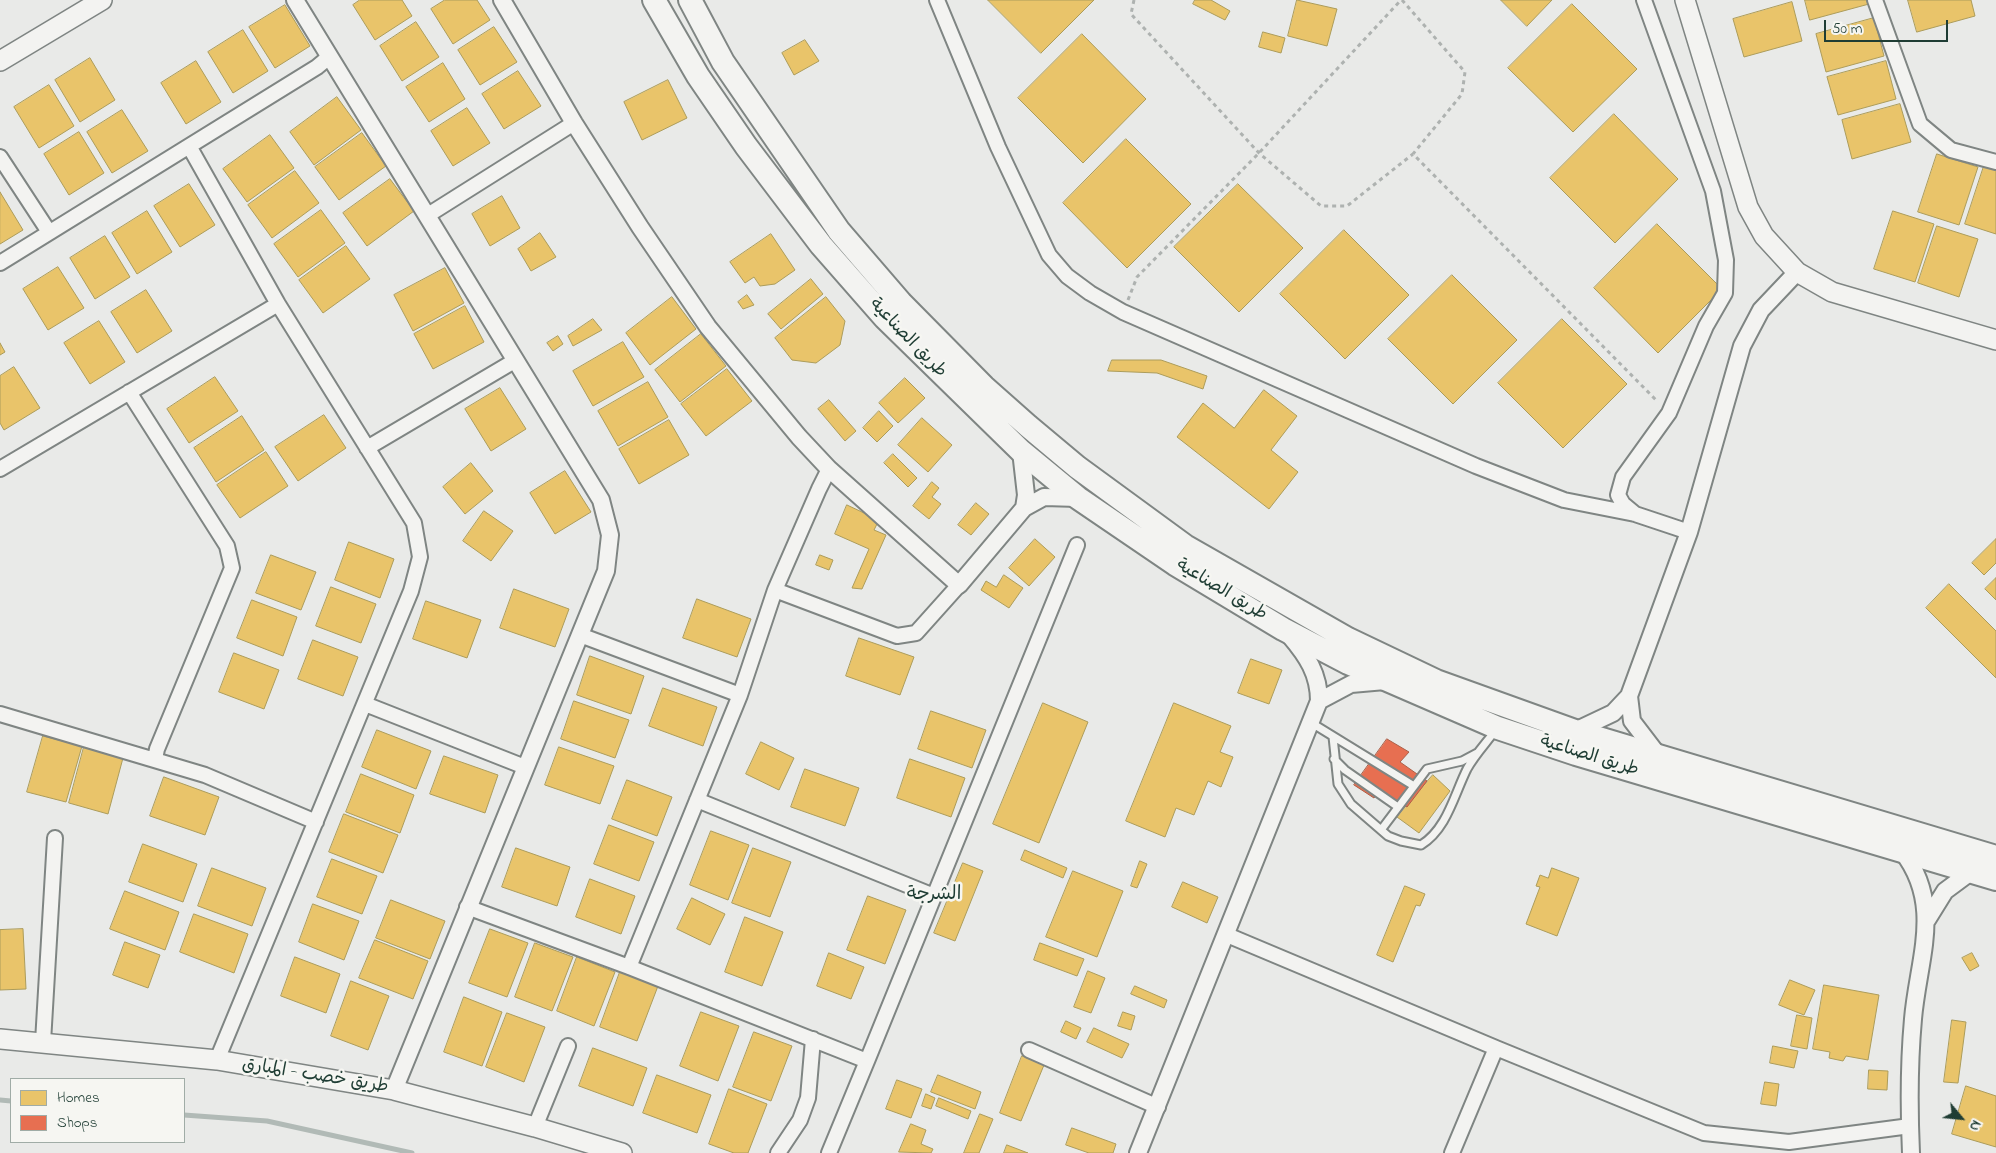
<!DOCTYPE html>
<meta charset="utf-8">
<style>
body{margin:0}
#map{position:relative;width:1996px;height:1153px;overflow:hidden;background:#e9eae8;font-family:"Indie Flower",sans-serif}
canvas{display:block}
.legend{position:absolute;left:10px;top:1078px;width:175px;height:65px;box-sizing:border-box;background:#f6f6f2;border:1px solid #a0aca6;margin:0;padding:6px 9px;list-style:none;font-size:15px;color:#1f3d34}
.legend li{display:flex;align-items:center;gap:10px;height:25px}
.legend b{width:25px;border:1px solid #a0aca6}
.north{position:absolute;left:1936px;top:1093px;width:50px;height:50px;-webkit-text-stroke:4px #f6f6f2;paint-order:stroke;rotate:118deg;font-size:14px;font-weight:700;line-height:20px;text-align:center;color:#1f3d34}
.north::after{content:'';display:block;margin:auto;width:18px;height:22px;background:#1f3d34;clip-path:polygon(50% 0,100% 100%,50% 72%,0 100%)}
.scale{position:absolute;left:1824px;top:20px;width:124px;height:22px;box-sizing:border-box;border:2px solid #1f3d34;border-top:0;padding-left:6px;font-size:15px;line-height:18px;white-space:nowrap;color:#1f3d34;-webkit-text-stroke:4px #f6f6f2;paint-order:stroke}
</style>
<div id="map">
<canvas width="1996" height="1153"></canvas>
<ul class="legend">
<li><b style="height:14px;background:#e9c46a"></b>Homes</li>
<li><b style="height:14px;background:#e76f51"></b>Shops</li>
</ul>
<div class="north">N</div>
<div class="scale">50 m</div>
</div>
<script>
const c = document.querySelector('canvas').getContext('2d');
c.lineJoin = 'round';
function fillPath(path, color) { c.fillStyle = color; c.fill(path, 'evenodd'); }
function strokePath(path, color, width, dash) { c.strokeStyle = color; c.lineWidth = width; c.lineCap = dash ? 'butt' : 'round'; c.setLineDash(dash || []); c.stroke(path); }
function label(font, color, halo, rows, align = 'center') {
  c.font = font + ' "Indie Flower","Playpen Sans Arabic",sans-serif'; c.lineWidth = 5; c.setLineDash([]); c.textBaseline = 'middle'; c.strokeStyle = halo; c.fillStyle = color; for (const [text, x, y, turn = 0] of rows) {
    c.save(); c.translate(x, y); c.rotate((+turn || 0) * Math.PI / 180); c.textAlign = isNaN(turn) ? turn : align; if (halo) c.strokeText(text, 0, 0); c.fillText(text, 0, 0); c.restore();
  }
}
const homes = new Path2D(`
 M360,0H402L412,16L375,40L353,5Z
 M445,0H477L490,20L453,44L431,9Z
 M988,0H1094L1041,53Z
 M1195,0H1211L1230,11L1225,20L1193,4Z
 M1297,0L1337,9L1327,46L1288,36Z
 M1501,0H1552L1527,26Z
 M1805,0H1868L1869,4L1810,20Z
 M1908,0H1971L1975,16L1917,32Z
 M1792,2L1802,41L1744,57L1733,19Z
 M1572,4L1637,69L1573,132L1508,68Z
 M285,5L310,46L275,68L249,27Z
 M1874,18L1884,56L1826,72L1816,34Z
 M416,22L439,57L402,81L380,46Z
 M494,27L517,62L480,85L458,50Z
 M243,30L268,71L233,93L208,52Z
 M1263,32L1285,38L1281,53L1259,47Z
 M1082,34L1146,99L1083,163L1018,98Z
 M805,40L819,61L794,75L782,53Z
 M90,58L115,100L80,122L55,80Z
 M196,61L221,102L186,124L161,83Z
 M1886,61L1896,99L1838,115L1827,77Z
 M443,63L465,99L429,122L406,87Z
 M518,71L541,106L504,129L482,94Z
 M668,80L687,118L642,140L624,102Z
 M49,85L74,126L39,148L14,107Z
 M337,97L361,130L314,165L290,132Z
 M1900,104L1911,142L1852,159L1842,120Z
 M467,108L490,143L453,166L431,131Z
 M122,110L148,151L112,173L87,132Z
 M1614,114L1678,179L1615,243L1550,178Z
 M79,132L104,173L69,195L44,154Z
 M362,133L386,166L339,200L315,167Z
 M270,135L294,168L247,202L223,169Z
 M1126,139L1191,204L1127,268L1063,203Z
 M1937,154L1978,167L1959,225L1918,212Z
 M1984,166L1996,170V234L1965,224Z
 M295,171L319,203L272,238L248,205Z
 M390,179L414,211L367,246L343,213Z
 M189,184L215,225L180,247L154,206Z
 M1238,184L1303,248L1239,312L1174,247Z
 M0,192L23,230L0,244Z
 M502,196L520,228L490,246L472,214Z
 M321,210L345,243L298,277L274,244Z
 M147,211L172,252L137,274L112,233Z
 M1893,211L1934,224L1915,282L1874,269Z
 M1657,224L1722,289L1658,353L1594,288Z
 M1937,226L1978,239L1959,297L1918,283Z
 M1344,230L1409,295L1345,359L1280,294Z
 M540,233L556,257L531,271L518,249Z
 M771,234L795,270L775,284L760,286L754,277L745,283L730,262Z
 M105,236L130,277L95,299L70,258Z
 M346,246L370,279L323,313L299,280Z
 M58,267L84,308L48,330L23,289Z
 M445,268L464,303L413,331L394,295Z
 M1452,275L1517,340L1453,404L1388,339Z
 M811,279L823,294L781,329L768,314Z
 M146,290L172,331L137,353L111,312Z
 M747,295L754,305L743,309L738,302Z
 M672,297L696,329L650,365L626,333Z
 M826,297L845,321L840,345L816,363L792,360L775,338Z
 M465,306L484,342L433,369L414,334Z
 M593,319L602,330L573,346L568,336Z
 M1562,319L1627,384L1563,448L1498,383Z
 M99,321L125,362L90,384L64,343Z
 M701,334L726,366L680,402L655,370Z
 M558,336L563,344L553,351L547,343Z
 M623,342L644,377L593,406L573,371Z
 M0,343L5,352L0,355Z
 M1112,360H1161L1207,376L1203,389L1157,373L1108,371Z
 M14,367L40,408L4,430L0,423V376Z
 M727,369L752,401L706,436L681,404Z
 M215,377L238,411L189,443L167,409Z
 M905,378L925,398L898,423L879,403Z
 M648,382L668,417L618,446L598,411Z
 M500,388L526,429L491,451L465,409Z
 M1264,390L1297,416L1271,450L1298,472L1269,509L1177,437L1203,403L1234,428Z
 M829,400L856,431L845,441L818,409Z
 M879,411L893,426L877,442L863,428Z
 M324,415L346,448L298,481L275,447Z
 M242,416L264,450L216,482L194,448Z
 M922,418L952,445L928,472L898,445Z
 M669,420L689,455L639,484L619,449Z
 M266,452L288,486L240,518L217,485Z
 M893,454L917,478L908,487L884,463Z
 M471,463L493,491L465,514L443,487Z
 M565,471L591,512L555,534L530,493Z
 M932,482L939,488L932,497L941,504L929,519L913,506Z
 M976,503L989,514L971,535L958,525Z
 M847,505L879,520L874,530L886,535L862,589L852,588L869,549L835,534Z
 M484,511L513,531L491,561L463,541Z
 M1035,539L1055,557L1029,586L1009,568Z
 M1996,539V563L1984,575L1972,563Z
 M349,542L394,559L380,598L335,580Z
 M271,555L316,572L301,610L256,593Z
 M820,555L833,560L829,570L816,565Z
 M1004,575L1023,588L1009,608L981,590L986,581L996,587Z
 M1996,578V600L1985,589Z
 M1949,584L1996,631V678L1926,608Z
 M331,587L376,604L361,643L316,626Z
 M514,589L569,609L555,647L500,628Z
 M697,599L751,619L737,657L683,638Z
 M252,600L297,617L283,656L237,638Z
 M426,601L481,620L467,658L413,639Z
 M859,638L914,657L900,695L846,676Z
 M313,640L358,657L343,696L298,679Z
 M234,653L279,670L264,709L219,692Z
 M590,656L644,676L631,714L577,695Z
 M1251,659L1282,670L1269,704L1238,693Z
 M663,688L717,707L703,746L649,726Z
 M574,701L629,720L615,758L561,739Z
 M1043,703L1088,722L1039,843L993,824Z
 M1174,703L1231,726L1220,752L1233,757L1221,787L1208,781L1194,815L1176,808L1165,837L1126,821Z
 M931,711L986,730L972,768L918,749Z
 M377,730L431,751L416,789L362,767Z
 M43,736L82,746L66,802L27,792Z
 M761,742L794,758L779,790L746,774Z
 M84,747L123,758L108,814L69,803Z
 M559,747L614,766L600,804L545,785Z
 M444,756L498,775L485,813L430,794Z
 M910,759L965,778L951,817L897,798Z
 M805,769L859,788L845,826L791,807Z
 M361,774L414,795L400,833L346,812Z
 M1433,775L1450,791L1419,833L1397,817Z
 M164,777L219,797L205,835L150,816Z
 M627,780L672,797L657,836L612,819Z
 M344,814L398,835L383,873L329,852Z
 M609,825L654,842L639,881L594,864Z
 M711,831L749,845L728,900L690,885Z
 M143,844L197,864L183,902L129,882Z
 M516,848L570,867L557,906L502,887Z
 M753,848L791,862L770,917L732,903Z
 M1025,850L1067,868L1063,878L1021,860Z
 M332,859L377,876L362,914L317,897Z
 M1140,861L1147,864L1137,888L1131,886Z
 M963,863L983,871L955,941L934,933Z
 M212,868L266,888L252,926L198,906Z
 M1552,868L1579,878L1557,936L1526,924L1540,887L1536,886L1540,875L1548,878Z
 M1073,871L1123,891L1097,957L1046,937Z
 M590,879L635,896L621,934L576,917Z
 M1183,882L1218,897L1207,923L1172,907Z
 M1405,886L1425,894L1420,906L1416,905L1393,962L1377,955Z
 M125,891L179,912L165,950L110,929Z
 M868,896L906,910L885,964L847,950Z
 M692,898L725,914L710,945L677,929Z
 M391,900L445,921L430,959L376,938Z
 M313,904L359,921L344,960L299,942Z
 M194,914L248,934L234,973L180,952Z
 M745,917L783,932L762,986L725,972Z
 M23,929L26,989L0,990V930Z
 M490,929L528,943L507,997L469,983Z
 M375,940L428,961L413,999L359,978Z
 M125,942L160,955L148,988L113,975Z
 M535,943L573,957L552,1011L515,997Z
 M1040,943L1084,959L1077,976L1034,960Z
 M829,953L864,967L851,999L817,986Z
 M1972,953L1979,966L1970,971L1962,958Z
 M295,957L340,974L326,1013L281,996Z
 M577,957L615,972L594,1026L557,1011Z
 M1088,971L1105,978L1091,1013L1074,1007Z
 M620,972L658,986L637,1041L600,1027Z
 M1790,980L1815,990L1804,1015L1779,1005Z
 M351,981L389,996L368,1050L331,1036Z
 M1824,985L1879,995L1868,1060L1846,1056L1843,1061L1829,1058L1830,1052L1813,1049Z
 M1135,986L1167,1000L1164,1008L1131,994Z
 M464,997L502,1012L482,1066L444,1052Z
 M701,1012L739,1026L718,1081L680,1066Z
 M1123,1012L1135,1016L1131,1030L1118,1026Z
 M507,1013L545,1027L524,1082L486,1067Z
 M1797,1015L1812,1018L1807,1049L1791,1046Z
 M1952,1020L1966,1022L1958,1083L1944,1082Z
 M1066,1021L1081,1028L1076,1039L1061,1032Z
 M1094,1028L1129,1044L1122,1058L1087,1042Z
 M754,1032L792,1046L771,1101L733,1087Z
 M1773,1046L1798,1051L1794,1068L1770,1063Z
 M593,1048L647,1068L633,1106L579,1086Z
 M1022,1056L1044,1065L1021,1121L1000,1113Z
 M1869,1070L1888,1071L1887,1090L1868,1089Z
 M657,1075L711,1095L697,1133L643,1113Z
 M938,1075L981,1092L975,1109L931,1092Z
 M897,1080L922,1089L911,1118L886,1109Z
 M1765,1082L1779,1084L1776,1106L1761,1104Z
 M1966,1086L1996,1096V1147L1952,1134Z
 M729,1089L767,1104L748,1153H734L709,1144Z
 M926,1094L935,1098L931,1109L922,1106Z
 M939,1098L971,1111L968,1119L936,1106Z
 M980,1114L993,1119L979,1153H964Z
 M911,1124L926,1130L921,1144L933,1149L931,1153L899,1152Z
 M1072,1128L1116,1144L1113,1153H1089L1066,1145Z
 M1007,1145L1028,1153H1004Z`);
fillPath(homes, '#e9c46a');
strokePath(homes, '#ac9c5a', 1);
const shops = new Path2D(`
 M1387,739L1409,752L1400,762L1427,781L1407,807L1380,790L1374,798L1354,785Z`);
fillPath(shops, '#e76f51');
strokePath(shops, '#ab6048', 1);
strokePath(new Path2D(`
 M0,1100L11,1101
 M184,1115L267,1121L412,1153`), '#b1bab6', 5);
const service = new Path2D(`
 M1310,722L1414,786
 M1333,737L1338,784L1351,804L1388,836L1401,841L1421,845C1447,829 1454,795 1467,769C1474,756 1486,743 1495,731
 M1334,759L1345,770L1398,807
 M1381,830L1427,769L1462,761L1477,753`);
const minor = new Path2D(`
 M937,0L998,147L1049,255L1067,276L1090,293L1123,312L1476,466L1564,500L1635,514L1689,532
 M1875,0L1920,124L1951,150L1996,162
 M189,146L278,304L414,523L420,557L411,591L217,1060
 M0,157L49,232
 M428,215L574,123
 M0,263L317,67L329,57
 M129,392L227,546L232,568L157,749L155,759
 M367,448L516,360
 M0,469L278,304
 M1635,514L1623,504L1618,495L1623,477L1669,413L1706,326L1725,293L1726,260L1713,191L1644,0
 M775,590L819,489L829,469
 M580,635L740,695
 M365,704L525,767
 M0,714L205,775L316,822
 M697,800L934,896
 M467,907L629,967L867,1061L1077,545
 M1227,935L1496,1048
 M629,967L740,695L775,590L897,636L916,633L959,585
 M43,1042L55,838
 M1029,1050L1158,1107
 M535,1127L568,1046
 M778,1153L800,1120L808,1098L813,1039
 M829,1153L867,1061
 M1452,1153L1496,1048L1704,1133L1789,1142L1910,1126`);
const tertiary = new Path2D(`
 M295,0L601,500L610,535L606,571L394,1090
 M502,0L574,123L640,227L708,327L799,437L829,469L959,585L1024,508L1044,497L1078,498
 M1021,451L1026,495L1024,508
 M1629,696L1632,721L1658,755
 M1319,701L1351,684L1385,681
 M1575,731L1613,713L1629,696L1689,532L1742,346L1761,310L1797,272
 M1902,851C1944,905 1918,959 1913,1019C1909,1063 1909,1109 1911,1153
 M1927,920L1945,891L1972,871
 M1138,1153L1319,701C1319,674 1307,656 1290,636`);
const secondary = new Path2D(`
 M1685,0L1748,207L1764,236L1797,272L1832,292L1996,340
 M0,61L102,0
 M0,1039L217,1060L394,1090L535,1127L622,1153`);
const trunk = new Path2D(`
 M654,0L698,76L746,146L821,245L885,318L1021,451L1078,498L1175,564L1283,629L1348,663L1498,728L1576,754L1996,879
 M690,0L723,62L839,231L901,303L984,387L1028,426L1077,467L1185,546L1348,639L1436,681L1575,731L1996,857`);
strokePath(service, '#7f8583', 11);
strokePath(minor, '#7f8583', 18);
strokePath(tertiary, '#7f8583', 20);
strokePath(secondary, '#7f8583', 22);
strokePath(trunk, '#7f8583', 26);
strokePath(new Path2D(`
 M1134,0L1131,14L1259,153L1321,206H1347L1413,154
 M1402,0L1465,72L1462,94L1413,154L1658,402
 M1128,300L1137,277L1259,153L1401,0`), '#aeb2b0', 3, [4, 4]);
strokePath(service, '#f3f3f1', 7);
strokePath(minor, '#f3f3f1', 14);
strokePath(tertiary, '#f3f3f1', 16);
strokePath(secondary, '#f3f3f1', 19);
strokePath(trunk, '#f3f3f1', 22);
label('18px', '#1f3d34', '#f6f6f2', [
 ["طريق الصناعية",907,339,46],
 ["طريق الصناعية",1221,591,31],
 ["طريق الصناعية",1589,757,17],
 ["طريق خصب - المبارق",315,1077,9]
]);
label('19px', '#1f3d34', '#f6f6f2', [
 ["الشرجة",934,896]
]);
</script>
